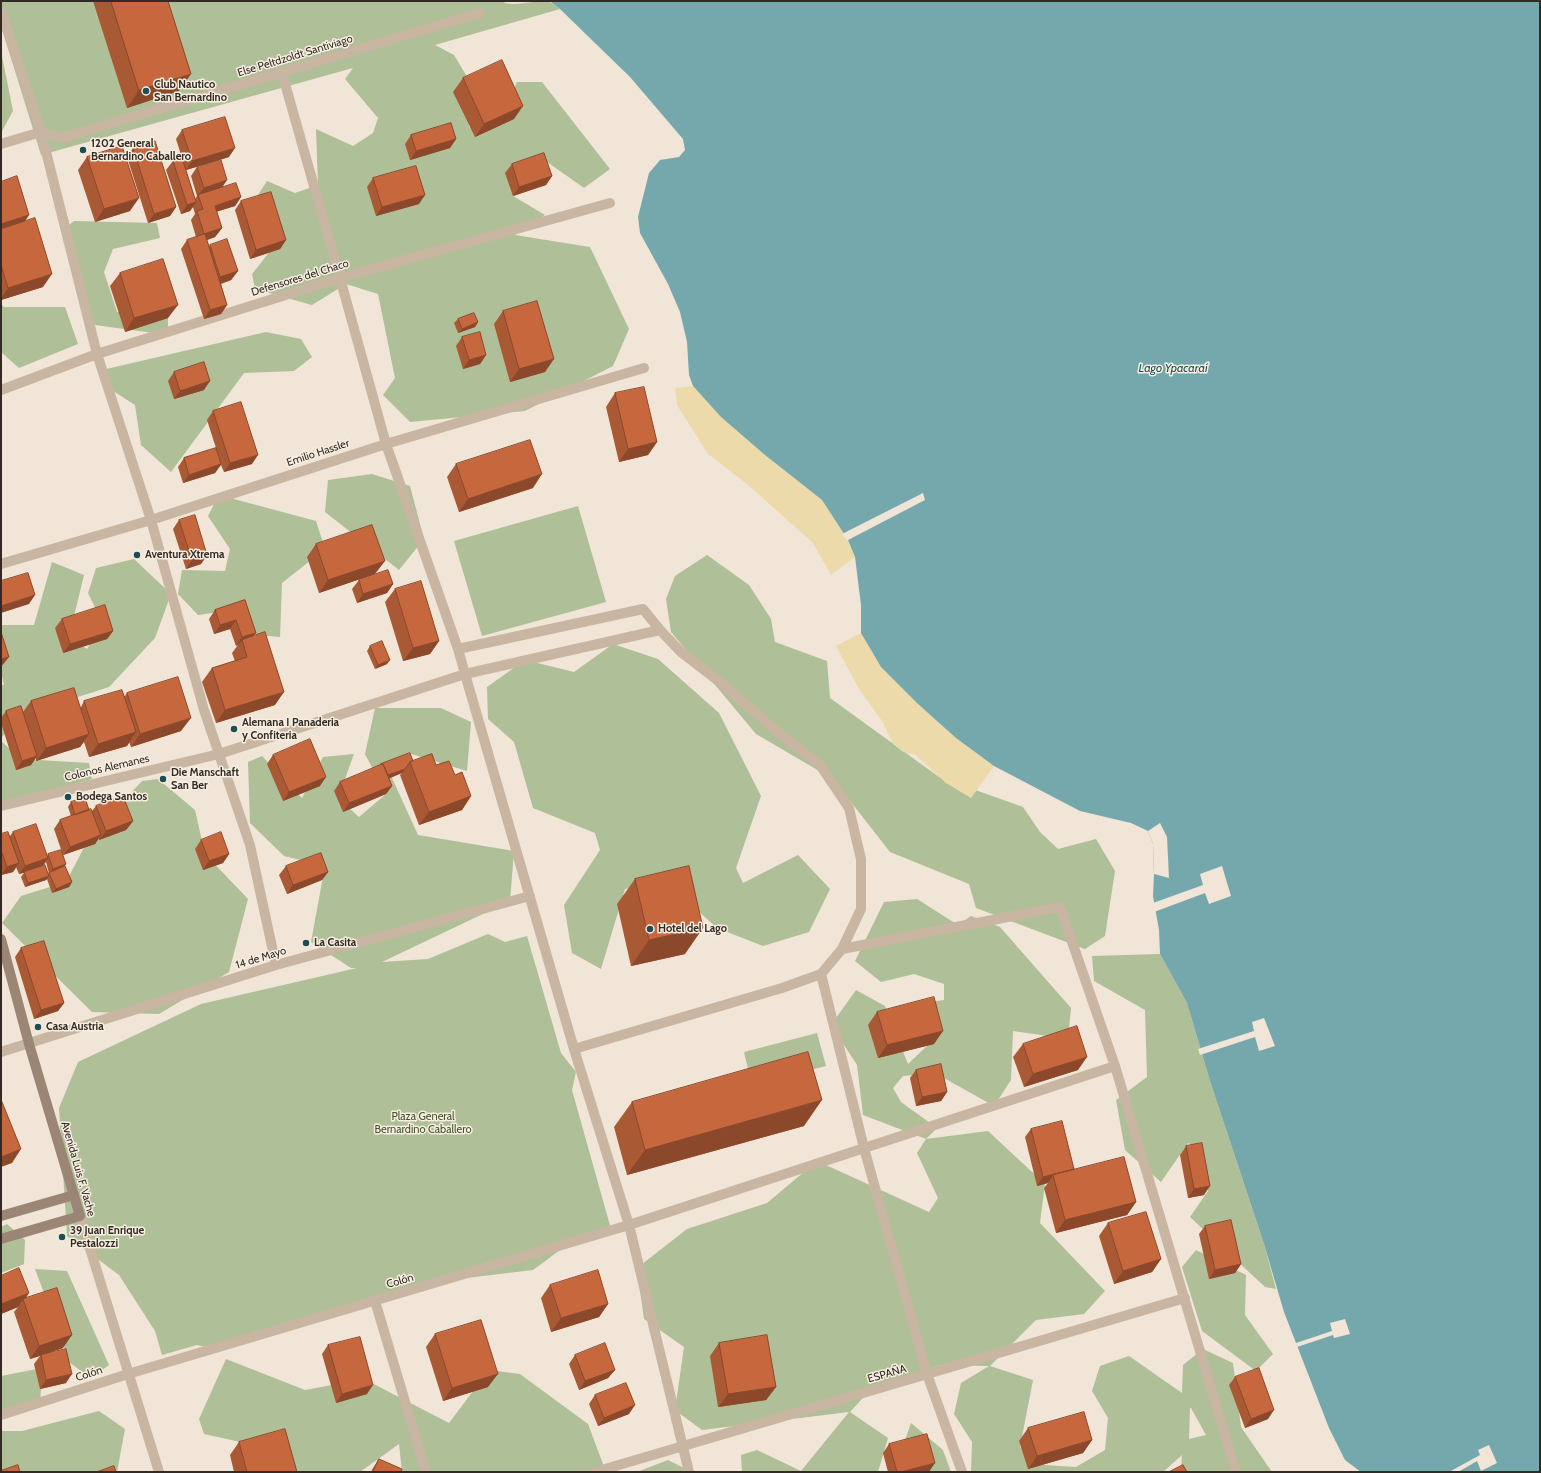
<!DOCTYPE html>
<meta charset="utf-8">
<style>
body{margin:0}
#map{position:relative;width:1541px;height:1473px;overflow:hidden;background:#f0e5d6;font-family:Cabin,sans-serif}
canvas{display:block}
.frame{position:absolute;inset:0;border:2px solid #332a25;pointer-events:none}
</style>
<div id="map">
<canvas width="1541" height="1473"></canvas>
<div class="frame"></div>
</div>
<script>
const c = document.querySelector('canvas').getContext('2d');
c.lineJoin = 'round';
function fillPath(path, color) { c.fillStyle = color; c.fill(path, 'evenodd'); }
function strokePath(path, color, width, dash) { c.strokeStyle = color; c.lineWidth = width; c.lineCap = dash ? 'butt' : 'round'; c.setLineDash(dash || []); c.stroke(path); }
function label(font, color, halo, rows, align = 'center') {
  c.font = font + ' Cabin,sans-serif'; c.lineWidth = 3; c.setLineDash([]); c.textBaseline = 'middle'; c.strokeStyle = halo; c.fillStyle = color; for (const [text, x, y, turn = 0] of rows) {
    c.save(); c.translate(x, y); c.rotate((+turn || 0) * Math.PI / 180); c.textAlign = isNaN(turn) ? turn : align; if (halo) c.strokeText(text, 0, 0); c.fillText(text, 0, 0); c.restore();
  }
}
fillPath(new Path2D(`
 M1,1H501C512,8 533,0 546,1C552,2 556,6 560,9L435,45L454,55L469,80V127L501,120L517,82H542L610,169L584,188L543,159L513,196L545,215L515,235L590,247L629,329L613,366L525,411L410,422L383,395L395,378L378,294L346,284L312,305L255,289L252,274L275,245L258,195L267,181L295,193L318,185L316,129L353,146L373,133L378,118L345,79L353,68L41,155L1,26Z
 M1,51L13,111L1,133Z
 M74,221L157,223L160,238L113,249L104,272L117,312L168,318V335L95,325L62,231Z
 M1,304L4,307H65L78,344L19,368L1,352Z
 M266,332L301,339L312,357L294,371L244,373L171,472L141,445L135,405L104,385L102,370Z
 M372,474L410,486L424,539L399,570L325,512L328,480Z
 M219,495L316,521L325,549L282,583L280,637L257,635L239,609L198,615L178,594L182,570L225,571L230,549L208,516Z
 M578,506L606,602L482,636L454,541Z
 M707,555L749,585L771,619L775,642L827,661L830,698L939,777L1023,807L1040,832L1058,849L1096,839L1115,871L1105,936L1085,949L976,908L969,884L890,852L833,779L756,734L671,632L666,599L675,576Z
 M134,559L171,594L155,638L109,687L22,715L1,738V685H4L1,672V625H34L52,562L84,575L69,637L87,649L102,622L88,593L96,568Z
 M613,644L658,659L719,713L761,796L736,868L743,883L798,855L830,889L809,932L763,946L717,928L667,883L625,889L601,969L572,953L564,905L600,850L595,833L533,808L514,742L488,719L487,687L525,660L574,672Z
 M375,708H441L471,722L467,771L408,753L392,778L418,835L514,851L510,901L382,962L428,959L488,934L505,942L527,936L561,1053L576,1072L572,1090L611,1229L575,1239L533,1270L416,1284L205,1347L197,1345L162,1355L155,1331L119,1275L67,1236L59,1108L78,1062L201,1004L357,968H351L311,942L325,866L284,856L250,823L248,762L262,756L302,798L323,757L354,754L338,798L359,817L386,794L365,754Z
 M1,741L21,759L89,763L92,779L1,804Z
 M158,779L195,810L205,854L248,899L229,972L159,1014L92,1012L2,923L21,896L66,882L89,838L142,781Z
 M917,899L958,925L971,916L1000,927L1071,1008L1068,1039L1013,1031L1011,1080L994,1106L935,1073L903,1076L893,1088L901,1102L937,1128L926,1139L988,1131L1045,1184L1040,1223L1105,1291L1084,1314L1036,1320L990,1366L1033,1380L1020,1447L1044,1465L1076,1467L1105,1450L1108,1418L1092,1391L1100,1366L1129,1356L1182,1393L1183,1365L1203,1349L1233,1363L1241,1427L1272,1472H1181L1182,1455L1163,1472H971L972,1442L954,1414L961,1383L989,1366L940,1365L871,1389L850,1412L888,1438L878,1472H742L741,1455L757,1450L801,1471L849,1412L702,1430L675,1410L684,1347L644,1319L637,1268L687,1229L767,1203L817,1161L929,1212L938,1198L917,1153L926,1139L863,1115L857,1065L831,1025L856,990L885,1006L908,1064L929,1044L901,1006L944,1000V984L914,974L881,982L855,961L884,902ZM1190,1408H1191L1206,1435L1189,1439Z
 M1160,954L1187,1003L1210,1081L1264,1244L1276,1289L1265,1287L1190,1217L1208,1191L1203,1150L1188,1143L1161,1182L1125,1150L1116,1100L1147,1077L1145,1010L1094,981L1092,956Z
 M817,1033L826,1066L752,1085L744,1052Z
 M7,1224L25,1240L24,1264L1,1273V1227Z
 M1196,1250L1246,1275L1245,1315L1273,1354L1256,1371L1202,1331L1182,1267Z
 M35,1269L67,1271L109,1365L91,1378L70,1363Z
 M226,1359L305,1390L364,1379L449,1423L489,1370L520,1374L588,1424L606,1472H402L399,1444L360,1472H287L272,1449L204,1434L199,1419Z
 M42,1368L40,1407L1,1419V1376Z
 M99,1411L125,1429L117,1472H1V1431H22Z
 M911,1423L943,1450L951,1472H894Z
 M668,1460L692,1472H637Z`), '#afbf97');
fillPath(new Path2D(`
 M693,386L721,417L765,455L822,500L848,540L855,557L831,575L813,543L747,484L708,454L677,405L675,388Z
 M861,633L881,667L918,704L956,738L994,766L971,798L946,783L916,755L903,752L893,744L882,721L859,689L836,646Z`), '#eddaab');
fillPath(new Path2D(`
 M546,1H1540V1472H1361L1345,1460L1329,1428L1284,1312L1264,1244L1210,1081L1187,1003L1160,954L1159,930L1153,896L1154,874L1153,844L1148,831L1131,823L1080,811L994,766L956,738L918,704L881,667L861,633V605L855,557L848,540L822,500L765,455L721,417L693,386L689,375L687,342L680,312L668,284L640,233L638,217L649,173L660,160L679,157L685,150L683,139L630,77L560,9L551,2Z`), '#75a8ad');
fillPath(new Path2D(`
 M923,493L925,500L848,540L847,541L842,534Z
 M1160,823L1167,837L1169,878L1154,874L1153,844L1148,831Z
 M1222,866L1231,896L1209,904L1205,893L1154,912L1153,903L1203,885L1200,874Z
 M1264,1018L1275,1046L1259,1051L1255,1037L1200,1055L1198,1049L1254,1031L1252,1022Z
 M1345,1319L1350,1334L1334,1338L1333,1335L1297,1347L1296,1343L1332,1331L1330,1323Z
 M1489,1445L1497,1463L1481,1471L1477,1461L1458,1472H1449L1480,1455L1478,1450Z`), '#f0e5d6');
strokePath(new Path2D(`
 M1,11L41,132L97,354L151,520L204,710L250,845L276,965
 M282,73L340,278L386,444L458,649L465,674L660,630
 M1,144L41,132L62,138L480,13
 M1,390L97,354L340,278L610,203
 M1,564L151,520L386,444L644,368
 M458,649L643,609L660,630L681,652L721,683L780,734L820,765L849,808L861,859V909L842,949L821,974L782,988L574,1049
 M1,806L219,754L465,674L574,1049L629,1225L128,1374L1,1415
 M842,949L1060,907L1115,1066L1236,1472
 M821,974L864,1148L927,1374L962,1472
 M1,1052L276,965L530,896
 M80,1216L159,1472
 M375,1301L426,1472
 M595,1472L1185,1298
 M689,1472L629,1225L1115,1066`), '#c8b6a2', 10);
strokePath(new Path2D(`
 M1,939L29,1044L80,1216L1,1239
 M1,1216L74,1195`), '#9b8574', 10);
fillPath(new Path2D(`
 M93,1H168L179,91L127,108Z
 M463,78L514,119L475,137L453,92Z
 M182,130L229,157L186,170L195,199L197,196L191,176L197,167L222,187L241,197L235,206L216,212L222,228L215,237L207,240L209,246L210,245L238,271L231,280L221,284L227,305L221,314L204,319L181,249L187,240L196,237L191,220L195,214L193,207L190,211L181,214L166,170L173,161L182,158L176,139Z
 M411,135L456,139L450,148L410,160L405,144Z
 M133,148L176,207L170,216L148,223L127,157Z
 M87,157L130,211L95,222L78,170Z
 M512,164L552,176L546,185L513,196L505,173Z
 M373,178L419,204L376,216L367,187Z
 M1,182L29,215L25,221L43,287L1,300Z
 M241,201L286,240L280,249L250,259L235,210Z
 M120,273L168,318L125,332L110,286Z
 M503,311L545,372L510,382L494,324Z
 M458,319L478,322L475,327L458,333L454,323Z
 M462,337L486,355L480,364L463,369L456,346Z
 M174,372L204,390L174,399L168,381Z
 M615,393L657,442L648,455L619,462L606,407Z
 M213,411L252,464L224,472L221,465L215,473L183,483L178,467L184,458L216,448L207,420Z
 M456,464L533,488L459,512L447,477Z
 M179,520L207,555L201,564L186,569L173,529Z
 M316,544L375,574L319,593L307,557Z
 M359,580L393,584L387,593L357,603L352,589Z
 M395,589L439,641L430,654L403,661L385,602Z
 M245,600L256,633L253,636L275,705L216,723L202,682L212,668L235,661L232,653L238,645L236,646L230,629L214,634L209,619L215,610Z
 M62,619L113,631L107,639L63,653L55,628Z
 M370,646L387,664L375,669L367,651Z
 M127,693L181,731L131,747L129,742L127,746L89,757L84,742L80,747L36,761V758L31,765L16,770L1,723V718L6,711L23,712L31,701L81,707L84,701L125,696Z
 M273,755L320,786L283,801L267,764Z
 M413,761L436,765L455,775L471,796L462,810L419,825L400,775L402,773L389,778L392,786L386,794L343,812L334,791L340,782L380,766L381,764Z
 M71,802L92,811L96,806L133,821L126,830L99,840V838L95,844L63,855L54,829L60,820L71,816L68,807Z
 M13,832L47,855L66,864L64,867L72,882L69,887L52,893L47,879L46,880L25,887L21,877L24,873L19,874L16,867L13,872L1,875V834L10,836ZM46,862L49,873L48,874L43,866Z
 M201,840L229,854L223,863L203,870L195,849Z
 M286,866L328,872L322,880L287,894L279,875Z
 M635,879L685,954L631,966L617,904Z
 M21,948L64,1003L58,1011L34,1019L15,957Z
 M877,1012L934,1044L878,1058L868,1025Z
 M1023,1044L1078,1070L1024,1087L1013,1057Z
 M916,1070L947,1092L941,1101L916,1106L910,1078Z
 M632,1102L804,1126L627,1175L614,1127Z
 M1031,1129L1074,1169L1136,1202L1127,1215L1056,1233L1044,1188L1048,1183L1037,1186L1025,1137Z
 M1186,1146L1204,1195L1188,1198L1180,1155Z
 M1108,1223L1161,1259L1152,1272L1114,1284L1099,1236Z
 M1205,1226L1241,1264L1235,1273L1209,1279L1199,1234Z
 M1,1276L26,1298L63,1348L43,1355L66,1383L40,1389L34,1364L40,1356L30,1359L14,1312L18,1307L1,1314Z
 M550,1285L608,1304L599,1317L551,1332L541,1298Z
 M435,1334L488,1387L443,1401L426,1347Z
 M719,1343L776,1387L766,1400L718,1407L710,1356Z
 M328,1345L367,1394L336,1403L322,1354Z
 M575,1355L615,1370L608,1378L579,1390L569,1364Z
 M1235,1377L1268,1419L1245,1428L1229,1385Z
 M595,1395L629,1414L598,1426L589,1404Z
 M1028,1428L1092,1440L1083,1453L1028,1469L1019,1441Z
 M239,1442L297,1472H234L230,1455Z
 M889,1444L929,1472H888L883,1453Z
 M379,1459L401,1472H371L373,1468Z`), '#aa5935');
fillPath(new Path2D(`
 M191,74L179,91L127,108L139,90Z
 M523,106L514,119L475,137L484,124Z
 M456,139L450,148L410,160L416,151Z
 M235,148L229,157L186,170L192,161Z
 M552,176L546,185L513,196L519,187Z
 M227,180L221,189L198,195L204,188Z
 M425,195L419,204L376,216L382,207Z
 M241,197L235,206L208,214L215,206Z
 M139,198L130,211L95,222L104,209Z
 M196,202L190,211L181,214L187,205Z
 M176,207L170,216L148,223L154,214Z
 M29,215L20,228L1,234V224Z
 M222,228L215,237L198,243L204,234Z
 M286,240L280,249L250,259L256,250Z
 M238,271L231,280L214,286L220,277Z
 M52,274L43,287L1,300V298L8,288Z
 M178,305L168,318L125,332L134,318Z
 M227,305L221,314L204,319L210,310Z
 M478,322L475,327L458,333L462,329Z
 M486,355L480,364L463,369L469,360Z
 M554,359L545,372L510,382L519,369Z
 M210,381L204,390L174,399L180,391Z
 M657,442L648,455L619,462L628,449Z
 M258,455L252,464L224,472L230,463Z
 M221,464L215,473L183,483L189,475Z
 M542,474L533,488L459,512L468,499Z
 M207,555L201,564L186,569L192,560Z
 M385,561L375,574L319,593L328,580Z
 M393,584L387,593L357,603L363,594Z
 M35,595L29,604L1,613V606Z
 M236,620L230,629L214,634L220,625Z
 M113,631L107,639L63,653L70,644Z
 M256,633L250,641L242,640L238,645L236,646L242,637Z
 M439,641L430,654L403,661L413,648Z
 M9,657L1,667V659Z
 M390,660L387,664L375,669L378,665Z
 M284,692L275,705L216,723L225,710Z
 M191,718L181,731L131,747L140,734Z
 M136,732L127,746L89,757L98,744Z
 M89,734L80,747L36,761L46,748Z
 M37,756L31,765L16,770L22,761Z
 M405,769L402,773L383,781L386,776Z
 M326,777L320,786L283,801L289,792Z
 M392,786L386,794L343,812L349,803Z
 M471,796L462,810L419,825L429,812Z
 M133,821L126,830L99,840L106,831Z
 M101,835L95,844L63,855L70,847Z
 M229,854L223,863L203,870L209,861Z
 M48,858L42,866L19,874L25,866Z
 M19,863L13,872L1,875L7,867Z
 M66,864L63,868L50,873L53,869Z
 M328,872L322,880L287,894L293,885Z
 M49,876L46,880L25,887L28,883Z
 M72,882L69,887L52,893L56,889Z
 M703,928L685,954L631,966L649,940Z
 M64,1003L58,1011L34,1019L41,1010Z
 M943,1031L934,1044L878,1058L887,1045Z
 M1087,1057L1078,1070L1024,1087L1033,1074Z
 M947,1092L941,1101L916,1106L922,1097Z
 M822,1100L804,1126L627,1175L645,1150Z
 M21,1149L12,1163L1,1167V1157Z
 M1074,1169L1053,1175L1048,1183L1037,1186L1043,1177Z
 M1210,1186L1204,1195L1188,1198L1194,1189Z
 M1136,1202L1127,1215L1056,1233L1065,1220Z
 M1161,1259L1152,1272L1114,1284L1123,1271Z
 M1241,1264L1235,1273L1209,1279L1215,1270Z
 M29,1293L24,1301L23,1299L18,1307L1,1314V1304Z
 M608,1304L599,1317L551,1332L561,1318Z
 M72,1335L63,1348L30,1359L39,1346Z
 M615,1370L608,1378L579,1390L585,1381Z
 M72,1374L66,1383L40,1389L46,1380Z
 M498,1374L488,1387L443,1401L452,1388Z
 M373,1385L367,1394L336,1403L342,1394Z
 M776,1387L766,1400L718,1407L728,1394Z
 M635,1405L629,1414L598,1426L604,1418Z
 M1274,1410L1268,1419L1245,1428L1251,1419Z
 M1092,1440L1083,1453L1028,1469L1037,1456Z
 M935,1463L929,1472H901Z`), '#8b482b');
const building = new Path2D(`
 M111,1H168L191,74L139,90Z
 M502,60L523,106L484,124L463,78Z
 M225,117L235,148L192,161L182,130Z
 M451,123L456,139L416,151L411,135Z
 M155,141L176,207L154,214L133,148Z
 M122,146L139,198L104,209L87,157Z
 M544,153L552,176L519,187L512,164Z
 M182,158L196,202L187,205L173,161Z
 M221,160L227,180L204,188L197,167Z
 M416,166L425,195L382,207L373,178Z
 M17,176L29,215L1,224V182Z
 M236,183L241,197L215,206L222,228L204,234L197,211L203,209L198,195Z
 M271,192L286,240L256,250L241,201Z
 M35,218L52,274L8,288L1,265V229Z
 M205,234L227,305L210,310L187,240Z
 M227,239L238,271L220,277L210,245Z
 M163,259L178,305L134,318L120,273Z
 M537,301L554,359L519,369L503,311Z
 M474,313L478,322L462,329L458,319Z
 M480,332L486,355L469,360L462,337Z
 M204,362L210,381L180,391L174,372Z
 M644,387L657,442L628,449L615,393Z
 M241,402L258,455L230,463L213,411Z
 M530,440L542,474L468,499L456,464Z
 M216,448L221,464L189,475L184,458Z
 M195,515L207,555L192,560L179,520Z
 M372,525L385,561L328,580L316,544Z
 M388,570L393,584L363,594L359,580Z
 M28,573L35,595L1,606V581Z
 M421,581L439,641L413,648L395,589Z
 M245,600L256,633L242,637L236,620L220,625L215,610Z
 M105,605L113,631L70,644L62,619Z
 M1,632L9,657L1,659Z
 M265,632L284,692L225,710L212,668L247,657L242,640Z
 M382,641L390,660L378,665L370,646Z
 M178,677L191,718L140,734L127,693Z
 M74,688L89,734L46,748L31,701Z
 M122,690L136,732L98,744L84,701Z
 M21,706L37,756L22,761L6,711Z
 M310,739L326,777L289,792L273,755Z
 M410,753L413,761L410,762L405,769L388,775L383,764L382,765L381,764Z
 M432,754L436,765L449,761L455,775L462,772L471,796L429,812L410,762Z
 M383,764L392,786L349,803L340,782Z
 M123,796L133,821L106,831L96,806Z
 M85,798L89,810L75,815L71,802Z
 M91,809L101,835L70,847L60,820Z
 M36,824L48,858L25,866L13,832Z
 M8,832L19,863L7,867L1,850V834Z
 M221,832L229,854L209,861L201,840Z
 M61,850L66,864L53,869L48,854Z
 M321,853L328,872L293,885L286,866Z
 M45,865L49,876L28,883L24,872Z
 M65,866L72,882L56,889L49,873Z
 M689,866L703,928L649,940L635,879Z
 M44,941L64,1003L41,1010L21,948Z
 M934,997L943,1031L887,1045L877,1012Z
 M1077,1026L1087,1057L1033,1074L1023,1044Z
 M808,1052L822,1100L645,1150L632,1102Z
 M941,1064L947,1092L922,1097L916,1070Z
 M2,1102L21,1149L1,1157V1103Z
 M1062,1121L1074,1169L1043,1177L1031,1129Z
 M1202,1143L1210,1186L1194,1189L1186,1146Z
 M1124,1157L1136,1202L1065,1220L1053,1175Z
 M1146,1212L1161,1259L1123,1271L1108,1223Z
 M1231,1220L1241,1264L1215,1270L1205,1226Z
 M19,1268L29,1293L1,1304V1276Z
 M598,1270L608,1304L561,1318L550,1285Z
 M57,1288L72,1335L39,1346L23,1299Z
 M481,1320L498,1374L452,1388L435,1334Z
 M767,1335L776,1387L728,1394L719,1343Z
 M360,1337L373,1385L342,1394L328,1345Z
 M605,1343L615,1370L585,1381L575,1355Z
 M66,1349L72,1374L46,1380L41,1355Z
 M1259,1368L1274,1410L1251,1419L1235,1377Z
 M626,1383L635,1405L604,1418L595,1395Z
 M1084,1412L1092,1440L1037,1456L1028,1428Z
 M285,1429L297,1472H247L239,1442Z
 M927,1434L935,1463L901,1472H897L889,1444Z
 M379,1459L402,1469L401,1472H373Z
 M18,1465L20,1472H1V1471Z
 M1183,1465L1187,1472H1169Z
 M114,1466L116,1472H97Z`);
fillPath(building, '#c6673e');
strokePath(building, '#8b482b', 1);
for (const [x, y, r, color] of [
 [146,91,4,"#1b4d54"],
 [83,150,4,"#1b4d54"],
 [137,555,4,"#1b4d54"],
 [234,729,4,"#1b4d54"],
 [163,779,4,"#1b4d54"],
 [68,797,4,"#1b4d54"],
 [650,929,4,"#1b4d54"],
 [306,943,4,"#1b4d54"],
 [38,1027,4,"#1b4d54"],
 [62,1237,4,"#1b4d54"]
]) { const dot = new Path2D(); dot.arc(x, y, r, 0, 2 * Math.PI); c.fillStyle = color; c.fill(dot); strokePath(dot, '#f8efe2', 1.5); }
label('11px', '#332a25', '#f8efe2', [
 ["Else Peltdzoldt Santiviago",295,56,-17],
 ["Defensores del Chaco",300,278,-17],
 ["Emilio Hassler",318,453,-18],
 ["Colonos Alemanes",107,768,-13],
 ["14 de Mayo",261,958,-17],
 ["Avenida Luis F. Vache",78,1169,74],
 ["Colón",400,1281,-17],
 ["Colón",89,1374,-18],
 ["ESPAÑA",887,1374,-16]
]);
label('bold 11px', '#332a25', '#f8efe2', [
 ["Club Nautico",154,85],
 ["San Bernardino",154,98],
 ["1202 General",91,144],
 ["Bernardino Caballero",91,157],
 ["Aventura Xtrema",145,555],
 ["Alemana I Panaderia",242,723],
 ["y Confiteria",242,736],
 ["Die Manschaft",171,773],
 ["San Ber",171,786],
 ["Bodega Santos",76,797],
 ["Hotel del Lago",658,929],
 ["La Casita",314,943],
 ["Casa Austria",46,1027],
 ["39 Juan Enrique",70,1231],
 ["Pestalozzi",70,1244]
], 'left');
label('11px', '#405129', '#f8efe2', [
 ["Plaza General",423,1117],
 ["Bernardino Caballero",423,1130]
]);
label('italic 12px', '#1b4d54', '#f8efe2', [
 ["Lago Ypacaraí",1173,368]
]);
</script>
